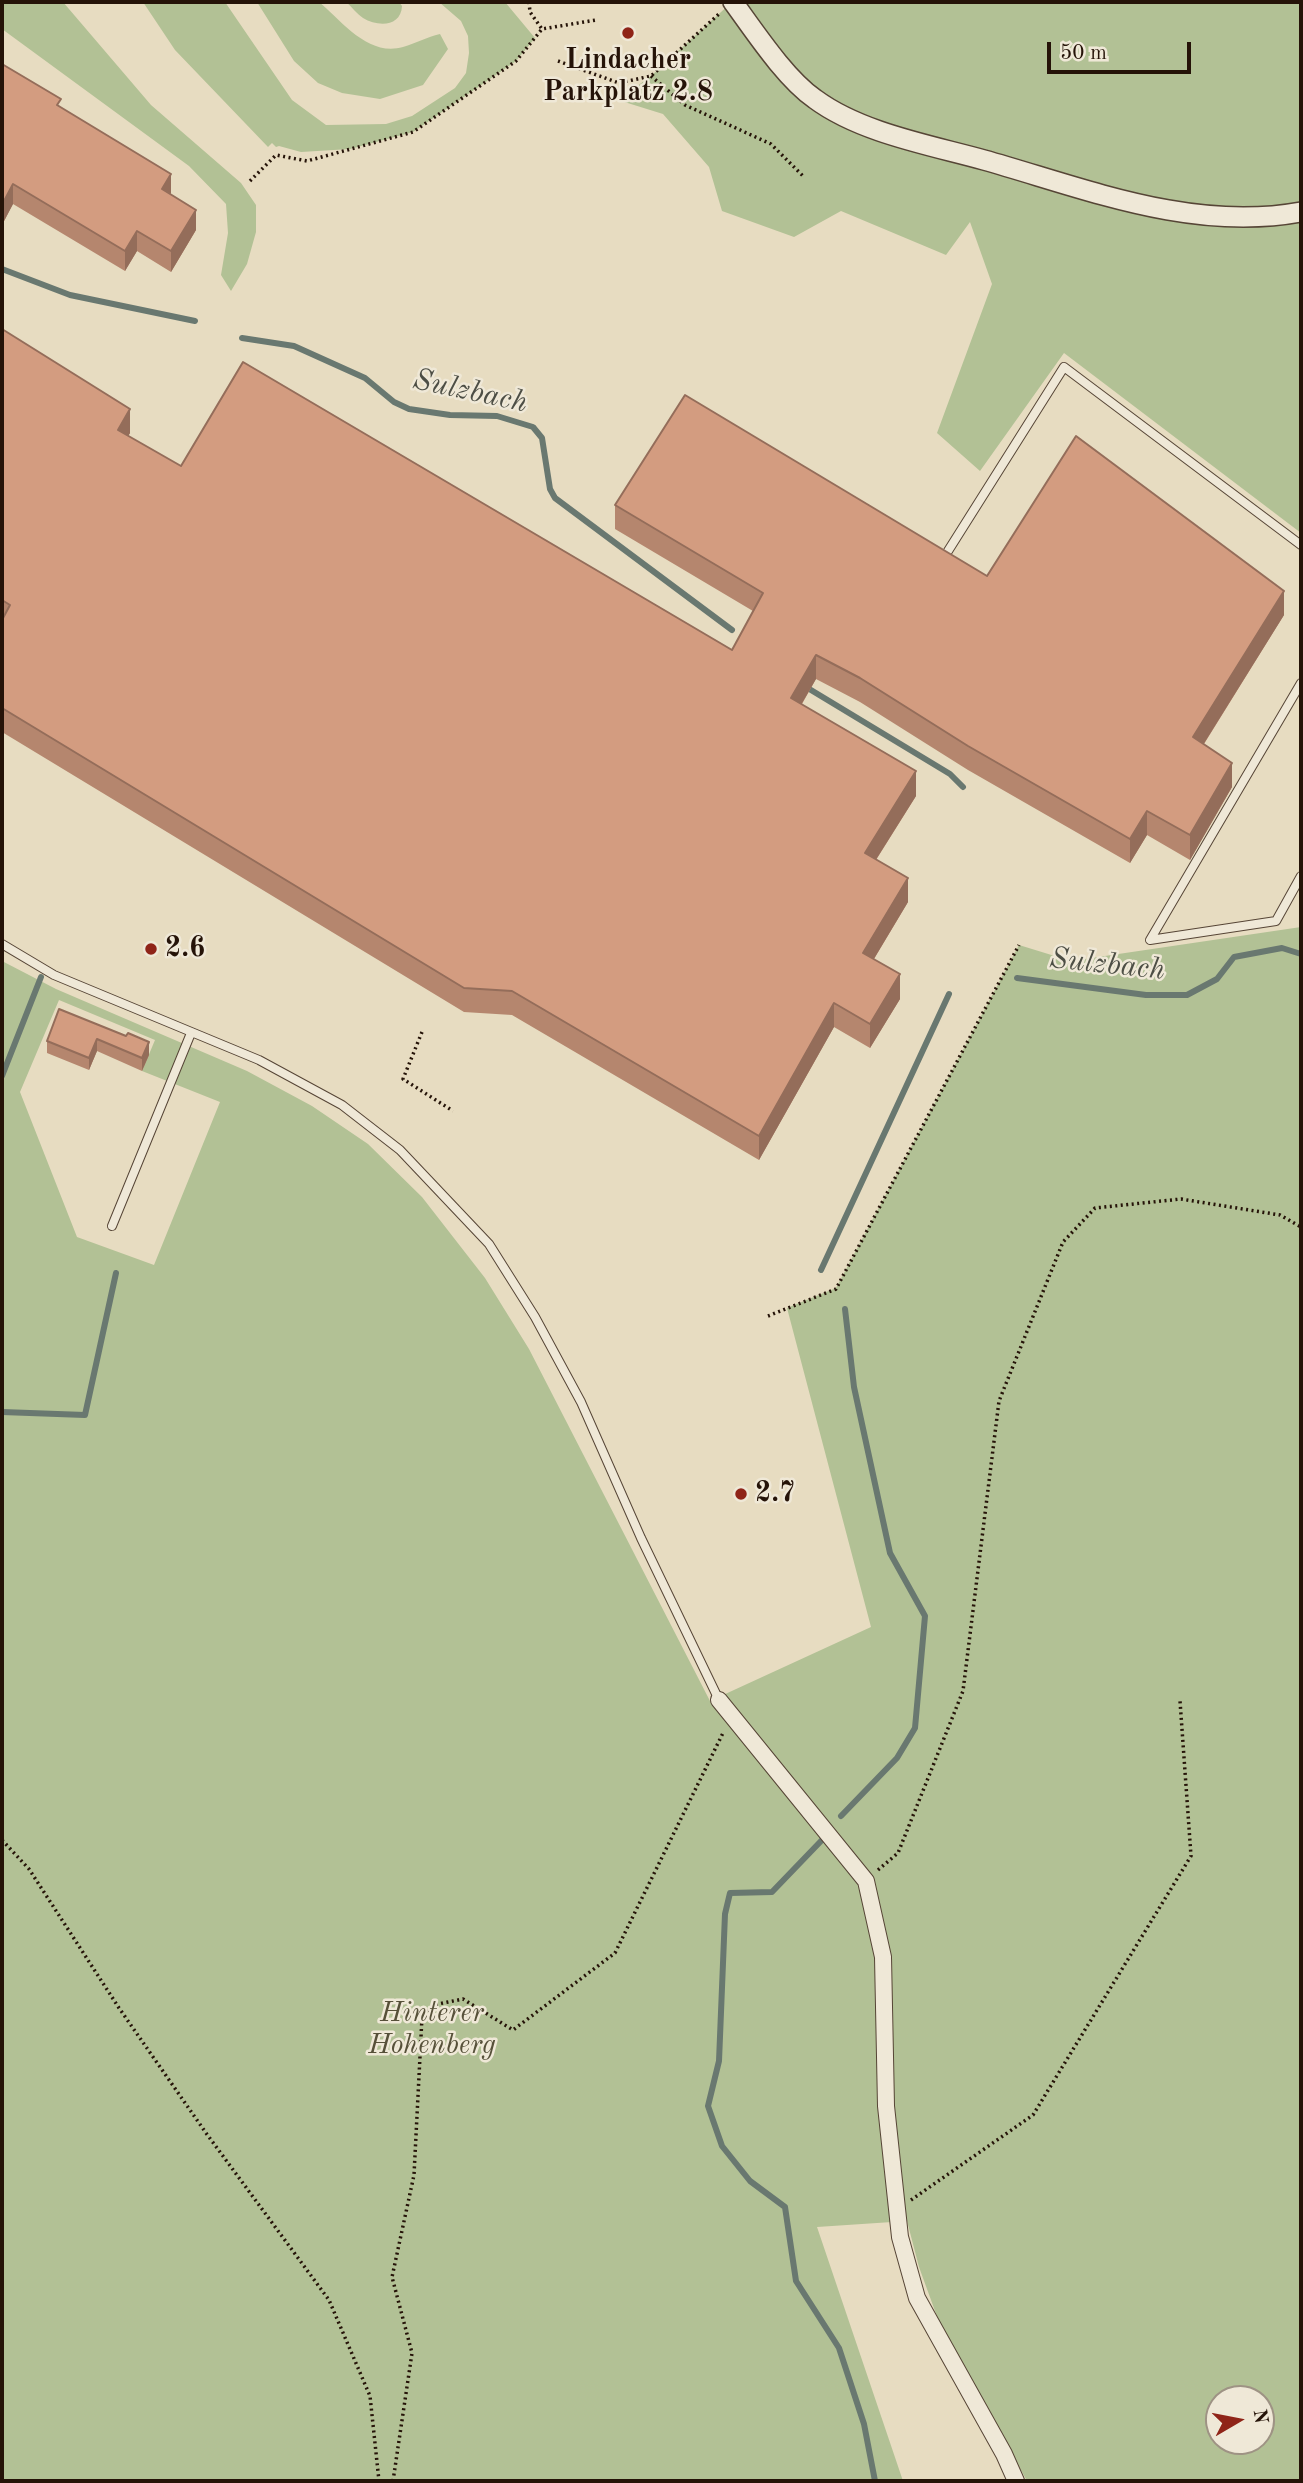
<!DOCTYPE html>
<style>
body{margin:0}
#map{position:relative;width:1303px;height:2483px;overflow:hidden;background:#e7dcc1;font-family:"Old Standard TT",serif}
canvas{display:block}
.frame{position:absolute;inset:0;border:4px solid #251308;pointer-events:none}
.north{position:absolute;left:1205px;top:2385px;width:70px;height:70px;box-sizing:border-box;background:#efe8d7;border:2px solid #9e9384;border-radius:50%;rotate:80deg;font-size:19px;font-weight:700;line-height:28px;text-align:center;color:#251308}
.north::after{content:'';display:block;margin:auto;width:24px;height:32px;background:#8f2418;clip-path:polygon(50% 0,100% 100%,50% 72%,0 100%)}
.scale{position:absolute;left:1047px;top:42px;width:144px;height:32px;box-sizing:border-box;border:4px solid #251308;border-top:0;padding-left:9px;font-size:21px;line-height:24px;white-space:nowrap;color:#251308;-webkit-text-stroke:5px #efe8d7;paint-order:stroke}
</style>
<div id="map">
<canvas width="1303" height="2483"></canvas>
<div class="frame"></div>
<div class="north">N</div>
<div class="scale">50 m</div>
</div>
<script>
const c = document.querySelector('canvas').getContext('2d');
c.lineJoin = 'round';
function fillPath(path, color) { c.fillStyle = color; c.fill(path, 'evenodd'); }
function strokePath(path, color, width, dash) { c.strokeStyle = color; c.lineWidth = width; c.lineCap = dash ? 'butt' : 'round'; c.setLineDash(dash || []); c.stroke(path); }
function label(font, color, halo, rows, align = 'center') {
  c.font = font + ' "Old Standard TT",serif'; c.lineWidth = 5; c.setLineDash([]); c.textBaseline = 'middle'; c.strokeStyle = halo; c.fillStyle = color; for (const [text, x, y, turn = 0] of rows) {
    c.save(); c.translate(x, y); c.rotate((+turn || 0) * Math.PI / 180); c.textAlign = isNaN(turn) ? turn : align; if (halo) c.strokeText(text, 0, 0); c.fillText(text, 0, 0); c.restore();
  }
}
fillPath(new Path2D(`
 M2,2H63L151,105L241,183L256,205V232L247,264L231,291L221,275L228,233L226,204L189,166L2,29Z
 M143,2H225L292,100L326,125L386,124L412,116L455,88L466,73L469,53L468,36L461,21L439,2H505L535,38L516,61L413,132L350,149L301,152L279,146L276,147L272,143L268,147L175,50Z
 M257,2H319C342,21 368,57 403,47C416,43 427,37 440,34L448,49L423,85L380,99L342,93L318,83L294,61Z
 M346,2H399L402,6C401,27 378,27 363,18C357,14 352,7 346,2Z
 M732,2H1301V533L1064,353L980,471L937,433L992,284L970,222L946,255L841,211L794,237L722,211L709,167L663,114L618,100L651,76Z
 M1301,927V2481H1027L939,2322L919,2267L907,2221L817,2227L903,2481H2V961L56,989L247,1071L312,1106L368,1144L422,1197L485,1278L529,1349L710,1701L871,1627L787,1308L836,1288L1019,945L1071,961ZM59,1000L155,1040L142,1071L220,1102L154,1265L77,1237L20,1092ZM1219,2399H1261V2441H1219Z`), '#b2c195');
strokePath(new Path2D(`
 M2,269L70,295L195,321
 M242,338L294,346L365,378L394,402L409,409L450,415L497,416L533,427L542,438L550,489L555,498L732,630
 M806,687L950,774L963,787
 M1017,978L1146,995H1187L1217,979L1234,957L1282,948L1301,954
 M2,1076L41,977
 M821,1270L949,994
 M2,1412L85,1415L116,1273
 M841,1816L897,1758L915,1728L925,1616L890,1553L854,1387L845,1309
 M822,1840L772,1892L730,1893L725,1914L719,2061L708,2106L722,2146L750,2181L785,2207L796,2281L839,2348L864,2424L875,2481`), '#697870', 6);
const service = new Path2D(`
 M948,551L1064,367L1301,545
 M1301,683L1150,940L1276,921L1301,876
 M2,944L54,975L259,1060L342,1105L400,1150L489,1244L535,1317L581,1402L641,1538L719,1700
 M112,1226L191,1033`);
const minor = new Path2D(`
 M719,1700L866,1881L883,1957L886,2106L900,2237L917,2298L1004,2454L1016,2481`);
const tertiary = new Path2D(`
 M733,2C755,32 785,78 815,99C861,133 930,145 984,160C1087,189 1192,232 1301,212`);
strokePath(service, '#564536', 10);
strokePath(minor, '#564536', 18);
strokePath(tertiary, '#564536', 22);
strokePath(new Path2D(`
 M529,2L530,12L542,29L596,20
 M558,61L619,83L651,76L720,13
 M651,76L685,105L771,144L804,177
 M250,181L276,155L307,161L413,132L516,61L542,29
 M422,1032L403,1079L453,1111
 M768,1316L836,1289L1019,945
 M2,1840L29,1869L119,2008L206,2133L329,2300L370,2396L379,2481
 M878,1870L898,1853L963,1691L999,1401L1063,1242L1095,1208L1181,1199L1280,1215L1301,1227
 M911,2200L1033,2115L1191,1856L1180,1701
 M393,2481L412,2353L392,2277L414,2175L422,2017L433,2005L463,1999L513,2030L615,1953L723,1733`), '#251308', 3.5, [2, 3.5]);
strokePath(service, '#efe8d7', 8);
strokePath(minor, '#efe8d7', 16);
strokePath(tertiary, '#efe8d7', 19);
fillPath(new Path2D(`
 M2,64L61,107L171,195L196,230L171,272L137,251L125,271L13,204L3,223H2Z
 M2,329L130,433L128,436L181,466L732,650L753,611L615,529V505L987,576L1284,615L1204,744L1232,787L1190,860L1147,835L1130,863L968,770L860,702L816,679L802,704L916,796L876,860L908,902L874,959L900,999L870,1048L834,1027L759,1160L512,1015L464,1012L2,732Z
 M59,1009L149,1055L142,1071L97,1051L89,1070L47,1053V1041Z`), '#b5866e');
fillPath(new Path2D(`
 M171,174V194L162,189Z
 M13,184V204L3,223V203Z
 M196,210V230L171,272V251Z
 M137,231V251L125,271V251Z
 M130,409V433L118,454V430Z
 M1284,591V615L1193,761V737Z
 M816,655V679L791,722V698Z
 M1232,763V787L1190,860V835Z
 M916,771V796L865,877V853Z
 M1147,811V835L1130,863V839Z
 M908,878V902L863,977V953Z
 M900,974V999L870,1048V1024Z
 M834,1003V1027L759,1160V1136Z
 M97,1039V1051L89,1070V1058Z
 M149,1042V1055L142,1071V1058Z`), '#946d5a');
const building = new Path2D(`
 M2,64L61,99L57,105L171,174L162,189L196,210L171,251L137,231L125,251L13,184L3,203L2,202Z
 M2,329L130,409L118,430L181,466L243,362L732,650L763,593L615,505L685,395L987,576L1076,436L1284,591L1193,737L1232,763L1190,835L1147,811L1130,839L968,746L860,678L816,655L791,698L916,771L865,853L908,878L863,953L900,974L870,1024L834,1003L759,1136L512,991L464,988L2,708V620L10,605L2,600Z
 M59,1009L126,1036L128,1033L149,1042L142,1058L97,1039L89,1058L47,1041Z`);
fillPath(building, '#d39c80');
strokePath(building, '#946d5a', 2);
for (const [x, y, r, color] of [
 [628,33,7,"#8f2418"],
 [151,949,7,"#8f2418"],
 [741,1494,7,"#8f2418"]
]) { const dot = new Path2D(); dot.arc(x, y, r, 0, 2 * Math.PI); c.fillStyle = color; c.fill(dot); strokePath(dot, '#efe8d7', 2.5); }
label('bold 28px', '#251308', '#efe8d7', [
 ["Lindacher",628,61,"center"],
 ["Parkplatz 2.8",628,93,"center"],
 ["2.6",165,949],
 ["2.7",755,1494]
], 'left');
label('italic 28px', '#565039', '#efe8d7', [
 ["Hinterer",432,2014],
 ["Hohenberg",432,2046]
]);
label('italic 30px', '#4d4e45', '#efe8d7', [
 ["Sulzbach",470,392,12],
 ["Sulzbach",1107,965,6]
]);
</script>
